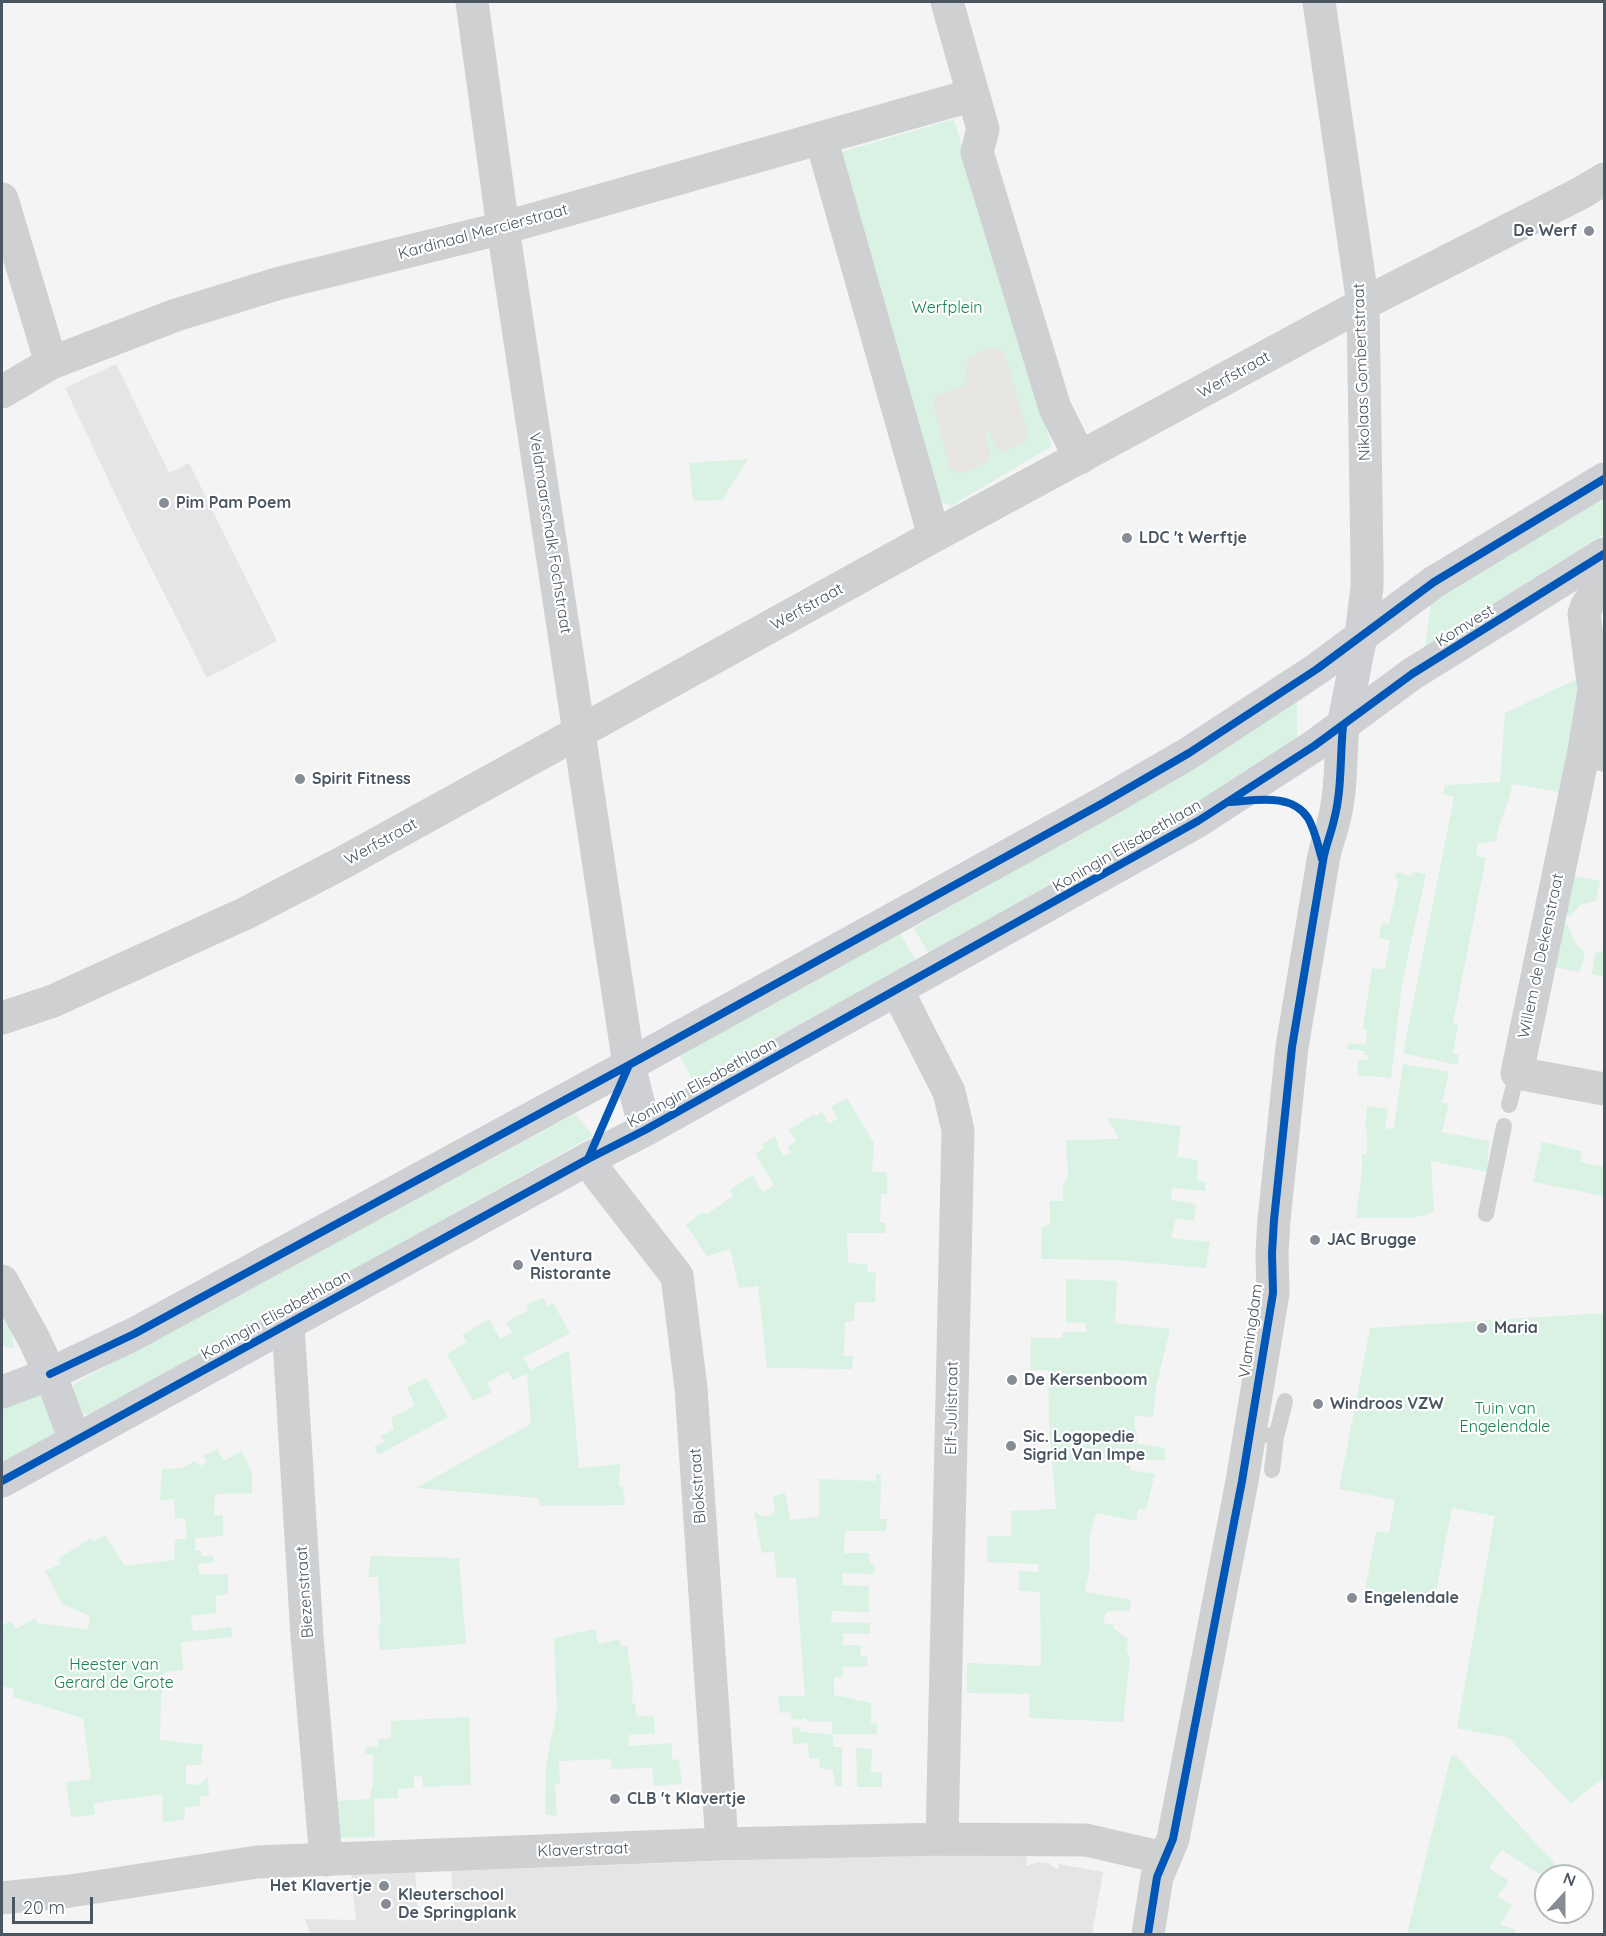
<!DOCTYPE html>
<style>
body{margin:0}
#map{position:relative;width:1606px;height:1936px;overflow:hidden;background:#f4f4f4;font-family:Quicksand,sans-serif}
canvas{display:block}
.frame{position:absolute;inset:0;border:3px solid #4a5661;pointer-events:none}
.north{position:absolute;left:1534px;top:1864px;width:60px;height:60px;box-sizing:border-box;background:#fff;border:2px solid #b7bbc0;border-radius:50%;rotate:21deg;font-size:16px;font-weight:700;line-height:24px;text-align:center;color:#4a5661}
.north::after{content:'';display:block;margin:auto;width:21px;height:27px;background:#868d94;clip-path:polygon(50% 0,100% 100%,50% 72%,0 100%)}
.scale{position:absolute;left:12px;top:1897px;width:81px;height:27px;box-sizing:border-box;border:3px solid #4a5661;border-top:0;padding-left:8px;font-size:18px;line-height:21px;white-space:nowrap;color:#4a5661;-webkit-text-stroke:4px #fff;paint-order:stroke}
</style>
<div id="map">
<canvas width="1606" height="1936"></canvas>
<div class="frame"></div>
<div class="north">N</div>
<div class="scale">20 m</div>
</div>
<script>
const c = document.querySelector('canvas').getContext('2d');
c.lineJoin = 'round';
function fillPath(path, color) { c.fillStyle = color; c.fill(path, 'evenodd'); }
function strokePath(path, color, width, dash) { c.strokeStyle = color; c.lineWidth = width; c.lineCap = dash ? 'butt' : 'round'; c.setLineDash(dash || []); c.stroke(path); }
function label(font, color, halo, rows, align = 'center') {
  c.font = font + ' Quicksand,sans-serif'; c.lineWidth = 4.5; c.setLineDash([]); c.textBaseline = 'middle'; c.strokeStyle = halo; c.fillStyle = color; for (const [text, x, y, turn = 0] of rows) {
    c.save(); c.translate(x, y); c.rotate((+turn || 0) * Math.PI / 180); c.textAlign = isNaN(turn) ? turn : align; if (halo) c.strokeText(text, 0, 0); c.fillText(text, 0, 0); c.restore();
  }
}
fillPath(new Path2D(`
 M116,364L169,473L189,463L277,641L207,678L133,532L65,388Z
 M1026,1853L1027,1866L1037,1862L1049,1863L1054,1868L1058,1869L1059,1864L1103,1872L1092,1934H310L305,1919L356,1920L351,1874L415,1872L419,1920L455,1919L451,1871L752,1860Z`), '#e6e5e6');
fillPath(new Path2D(`
 M954,119L1052,446L951,506L939,502L838,153Z
 M748,459L722,500L693,501L689,463Z
 M1604,495V534L1425,647L1431,602Z
 M1577,679L1579,696L1559,792L1512,784C1510,804 1498,821 1496,841L1478,843L1476,856L1486,858L1453,1023L1458,1024L1453,1053L1459,1055L1457,1065L1403,1053L1454,797L1443,794L1445,785L1500,782L1505,713Z
 M1297,699V738L1208,796L929,954L914,928L1195,764Z
 M1413,871L1426,874L1402,984L1391,1078L1357,1075L1359,1059L1368,1060L1369,1055H1364V1051L1347,1049L1348,1043L1366,1045L1367,1030L1363,1029L1372,968L1385,970L1390,940L1379,938L1382,923L1389,924L1399,879L1395,878L1396,872L1412,876Z
 M1568,875L1600,881L1596,901L1580,905L1570,916L1564,915Z
 M1562,924L1568,925L1575,943L1585,952L1580,972L1550,966Z
 M900,933L916,961L694,1082L679,1055Z
 M1604,951V977L1592,974L1595,953Z
 M1403,1064L1449,1072L1442,1103H1449L1442,1132L1489,1141L1487,1172L1431,1161L1434,1212L1413,1218H1356L1362,1172V1154H1367V1129L1365,1128L1367,1106L1388,1109L1385,1129L1394,1128Z
 M847,1098L874,1143L872,1172H887V1194H881L880,1222L886,1223L885,1233H847L848,1263L867,1264L868,1272L876,1273L875,1302H855L854,1321L845,1322L844,1356H853L852,1369L767,1368L758,1286L739,1288L730,1249L707,1256L686,1225L703,1212L706,1215L733,1196L730,1190L752,1175L763,1192L774,1185L755,1154L764,1148L762,1145L775,1136L778,1144L777,1146L784,1156L790,1152L787,1147L796,1142L789,1130L814,1114L815,1116L822,1112L829,1124L838,1118L831,1107Z
 M575,1114L593,1136L96,1413L84,1415L76,1412L70,1389L77,1382Z
 M1107,1117L1181,1126L1177,1157L1198,1160L1197,1180L1206,1182L1205,1191L1172,1188L1171,1200L1196,1204L1194,1221L1176,1218L1171,1238L1210,1242L1206,1268L1117,1260L1041,1259L1042,1227L1050,1224V1201H1063V1186L1068,1176L1066,1140L1119,1139Z
 M1542,1142L1582,1151L1580,1162L1604,1167V1196L1533,1182Z
 M1066,1279L1117,1281L1115,1323L1170,1329L1156,1388L1153,1418L1136,1415L1134,1421L1138,1444L1165,1448V1460H1136L1130,1463V1470L1155,1474L1146,1510L1138,1509L1136,1521L1096,1513L1089,1539L1090,1566L1085,1592L1131,1600L1129,1612L1117,1610L1106,1612L1103,1623L1114,1625L1113,1628L1128,1639L1127,1650L1130,1660L1123,1722L1029,1718L1030,1694L967,1693V1663L1041,1666L1040,1592L1019,1591V1571L1038,1572L1039,1564L987,1562V1536H1011V1511L1056,1509L1049,1423L1048,1370H1030L1031,1338H1062L1063,1332H1087L1086,1323L1066,1322Z
 M543,1298L548,1306L553,1303L570,1333L523,1358L531,1370L569,1350L579,1468L620,1464L619,1487H623L625,1505L541,1506L538,1498L416,1488L531,1424L527,1374L513,1380L508,1371L487,1383L492,1392L473,1401L447,1354L467,1342L462,1335L489,1319L500,1339L512,1333L506,1322L529,1310L526,1305Z
 M2,1313L10,1328L15,1349L2,1346Z
 M1604,1313V1777L1571,1804L1509,1738L1457,1728L1495,1516L1452,1508L1433,1607L1364,1595L1376,1532L1389,1533L1395,1500L1339,1489L1370,1328Z
 M426,1378L448,1417L378,1455L374,1447L384,1442L381,1436L394,1429L391,1418L415,1406L407,1387Z
 M39,1394L57,1435L2,1464V1408Z
 M217,1449L224,1461L241,1451L252,1472V1493L215,1494L214,1516L223,1515V1536L195,1538V1550L201,1551L202,1556L213,1555L214,1562L198,1564L199,1574H228V1594L216,1596V1613L191,1616L193,1631L231,1627L232,1637L181,1642L183,1670L165,1672L161,1696L160,1740L203,1745L201,1765H186V1784L199,1785L208,1777L209,1796H200V1806L185,1807L184,1820L163,1822L162,1794L94,1803L95,1815L71,1817L66,1782L91,1779L83,1718L13,1697L14,1689L2,1686V1625L11,1621L16,1629L35,1618L38,1623L88,1630L90,1616L62,1604L45,1571L61,1564L59,1558L91,1538L93,1542L105,1535L125,1566L174,1560L175,1539H187L185,1518L175,1519L174,1499L160,1500L162,1469L182,1468L195,1461L200,1466L207,1462L203,1456Z
 M876,1474L881,1475L880,1519H887L886,1531H845L844,1553H869L870,1564L875,1565L874,1574L842,1573L843,1585L869,1586V1612L832,1611L831,1622L870,1623V1634L843,1633V1645H861L860,1656L868,1657L867,1666L843,1667V1677H834V1695L871,1703V1723L877,1724V1734H833V1747H842V1786H835L833,1770L820,1768L819,1759L809,1758L808,1743L793,1744L792,1728L800,1727L801,1732L807,1731V1733L832,1734V1722L806,1721V1718L792,1720L791,1712L780,1713L778,1696H805L796,1577L777,1578L774,1551L762,1553L754,1511L762,1517L771,1515L775,1508L773,1496L785,1493L790,1520L819,1517V1479L876,1481Z
 M371,1556L459,1558L466,1644L380,1650L378,1625H381L378,1577H368Z
 M595,1629L598,1644L619,1639L621,1646H627L633,1687L632,1703L635,1704L637,1717L654,1715L655,1733L629,1735V1746L672,1743V1759L679,1760L682,1784L654,1786L652,1768L611,1769V1759L559,1761L560,1784H555L557,1817L545,1814L546,1765L557,1709L554,1638Z
 M469,1717L471,1785L423,1787L422,1777L414,1776V1788L398,1789V1798L374,1799L375,1837L338,1838L337,1801L369,1799L373,1786V1754L365,1755V1747L378,1746V1739L391,1738V1721Z
 M856,1748L872,1749L871,1772L882,1773V1787H857Z
 M1455,1755L1566,1876H1546V1889L1539,1884L1541,1875L1502,1850L1489,1868L1509,1881L1498,1896L1512,1906L1500,1924L1516,1930L1514,1934H1407L1451,1756Z`), '#d9f2e3');
fillPath(new Path2D(`
 M993,347L1004,353L1028,433C1025,444 1014,446 1004,451L995,446L990,431L985,432L990,453L989,460L968,472L956,473L949,467L934,406L935,396L967,384C965,355 966,356 993,347Z`), '#e7e6e1');
strokePath(new Path2D(`
 M1509,1105L1517,1073
 M1486,1214L1504,1126
 M1250,1432L1276,1437L1285,1401
 M1272,1470L1276,1437`), '#ced0d2', 16);
strokePath(new Path2D(`
 M472,2L503,228L629,1065
 M947,2L983,129L977,152L1055,408L1080,458
 M1319,2L1363,304L1367,564V587L1361,636
 M821,138L934,536
 M2,199L51,363
 M2,392L51,363L176,315L280,283L503,228L973,95
 M1584,751L1594,690L1584,614L1587,605L1600,588
 M1604,755L1584,751L1517,1073L1604,1089
 M897,990L949,1092L958,1130L942,1839
 M2,1018L53,1001L246,913L344,862L934,536L1363,304L1581,193L1604,179
 M588,1159L600,1177L677,1276L691,1388L722,1844
 M2,1281L35,1341L50,1374
 M288,1324L307,1636L326,1860
 M2,1898L70,1891L257,1862L722,1844L942,1839L1086,1840L1164,1858
 M1148,1934L1157,1877L1173,1839L1242,1481L1273,1293L1272,1253L1274,1220L1292,1047L1323,861C1325,847 1331,834 1334,820C1342,790 1340,756 1343,726`), '#ced0d2', 33);
strokePath(new Path2D(`
 M1343,726L1361,636
 M629,1065L645,1130
 M50,1374L75,1440
 M2,1392L50,1374L134,1334L629,1065L1103,803L1189,753L1317,669L1434,582L1604,479
 M2,1481L588,1159L645,1130L1198,821L1314,746L1412,674L1604,554`), '#ced0d4', 33);
strokePath(new Path2D(`
 M1228,802C1254,801 1291,792 1308,818C1315,830 1318,846 1322,859
 M588,1159L629,1065
 M50,1374L134,1334L629,1065L1103,803L1189,753L1317,669L1434,582L1604,479
 M2,1481L588,1159L645,1130L1198,821L1314,746L1412,674L1604,554
 M1148,1934L1157,1877L1173,1839L1242,1481L1273,1293L1272,1253L1274,1220L1292,1047L1323,861C1325,847 1331,834 1334,820C1342,790 1340,756 1343,726`), '#0057b8', 8);
for (const [x, y, r, color] of [
 [1589,231,6,"#868d94"],
 [164,503,6,"#868d94"],
 [1127,538,6,"#868d94"],
 [300,779,6,"#868d94"],
 [1315,1240,6,"#868d94"],
 [518,1265,6,"#868d94"],
 [1482,1328,6,"#868d94"],
 [1012,1380,6,"#868d94"],
 [1318,1404,6,"#868d94"],
 [1011,1446,6,"#868d94"],
 [1352,1598,6,"#868d94"],
 [615,1799,6,"#868d94"],
 [384,1886,6,"#868d94"],
 [386,1904,6,"#868d94"]
]) { const dot = new Path2D(); dot.arc(x, y, r, 0, 2 * Math.PI); c.fillStyle = color; c.fill(dot); strokePath(dot, '#fff', 2); }
label('bold 16px', '#4a5661', '#fff', [
 ["De Werf",1577,231,"right"],
 ["Pim Pam Poem",176,503],
 ["LDC 't Werftje",1139,538],
 ["Spirit Fitness",312,779],
 ["JAC Brugge",1327,1240],
 ["Ventura",530,1256],
 ["Ristorante",530,1274],
 ["Maria",1494,1328],
 ["De Kersenboom",1024,1380],
 ["Windroos VZW",1330,1404],
 ["Sic. Logopedie",1023,1437],
 ["Sigrid Van Impe",1023,1455],
 ["Engelendale",1364,1598],
 ["CLB 't Klavertje",627,1799],
 ["Het Klavertje",372,1886,"right"],
 ["Kleuterschool",398,1895],
 ["De Springplank",398,1913]
], 'left');
label('16px', '#4a5661', '#fff', [
 ["Kardinaal Mercierstraat",483,232,-15],
 ["Nikolaas Gombertstraat",1362,372,-92],
 ["Werfstraat",1234,375,-29],
 ["Veldmaarschalk Fochstraat",550,533,81],
 ["Werfstraat",807,607,-29],
 ["Komvest",1465,626,-32],
 ["Werfstraat",381,842,-29],
 ["Koningin Elisabethlaan",1127,846,-30],
 ["Willem de Dekenstraat",1541,956,-78],
 ["Koningin Elisabethlaan",702,1083,-29],
 ["Koningin Elisabethlaan",276,1315,-29],
 ["Vlamingdam",1251,1331,-82],
 ["Elf-Julistraat",952,1408,-89],
 ["Blokstraat",698,1486,-94],
 ["Biezenstraat",305,1592,-94],
 ["Klaverstraat",583,1850,-2]
]);
label('16px', '#17864f', '#fff', [
 ["Werfplein",947,308],
 ["Tuin van",1505,1409],
 ["Engelendale",1505,1427],
 ["Heester van",114,1665],
 ["Gerard de Grote",114,1683]
]);
</script>
